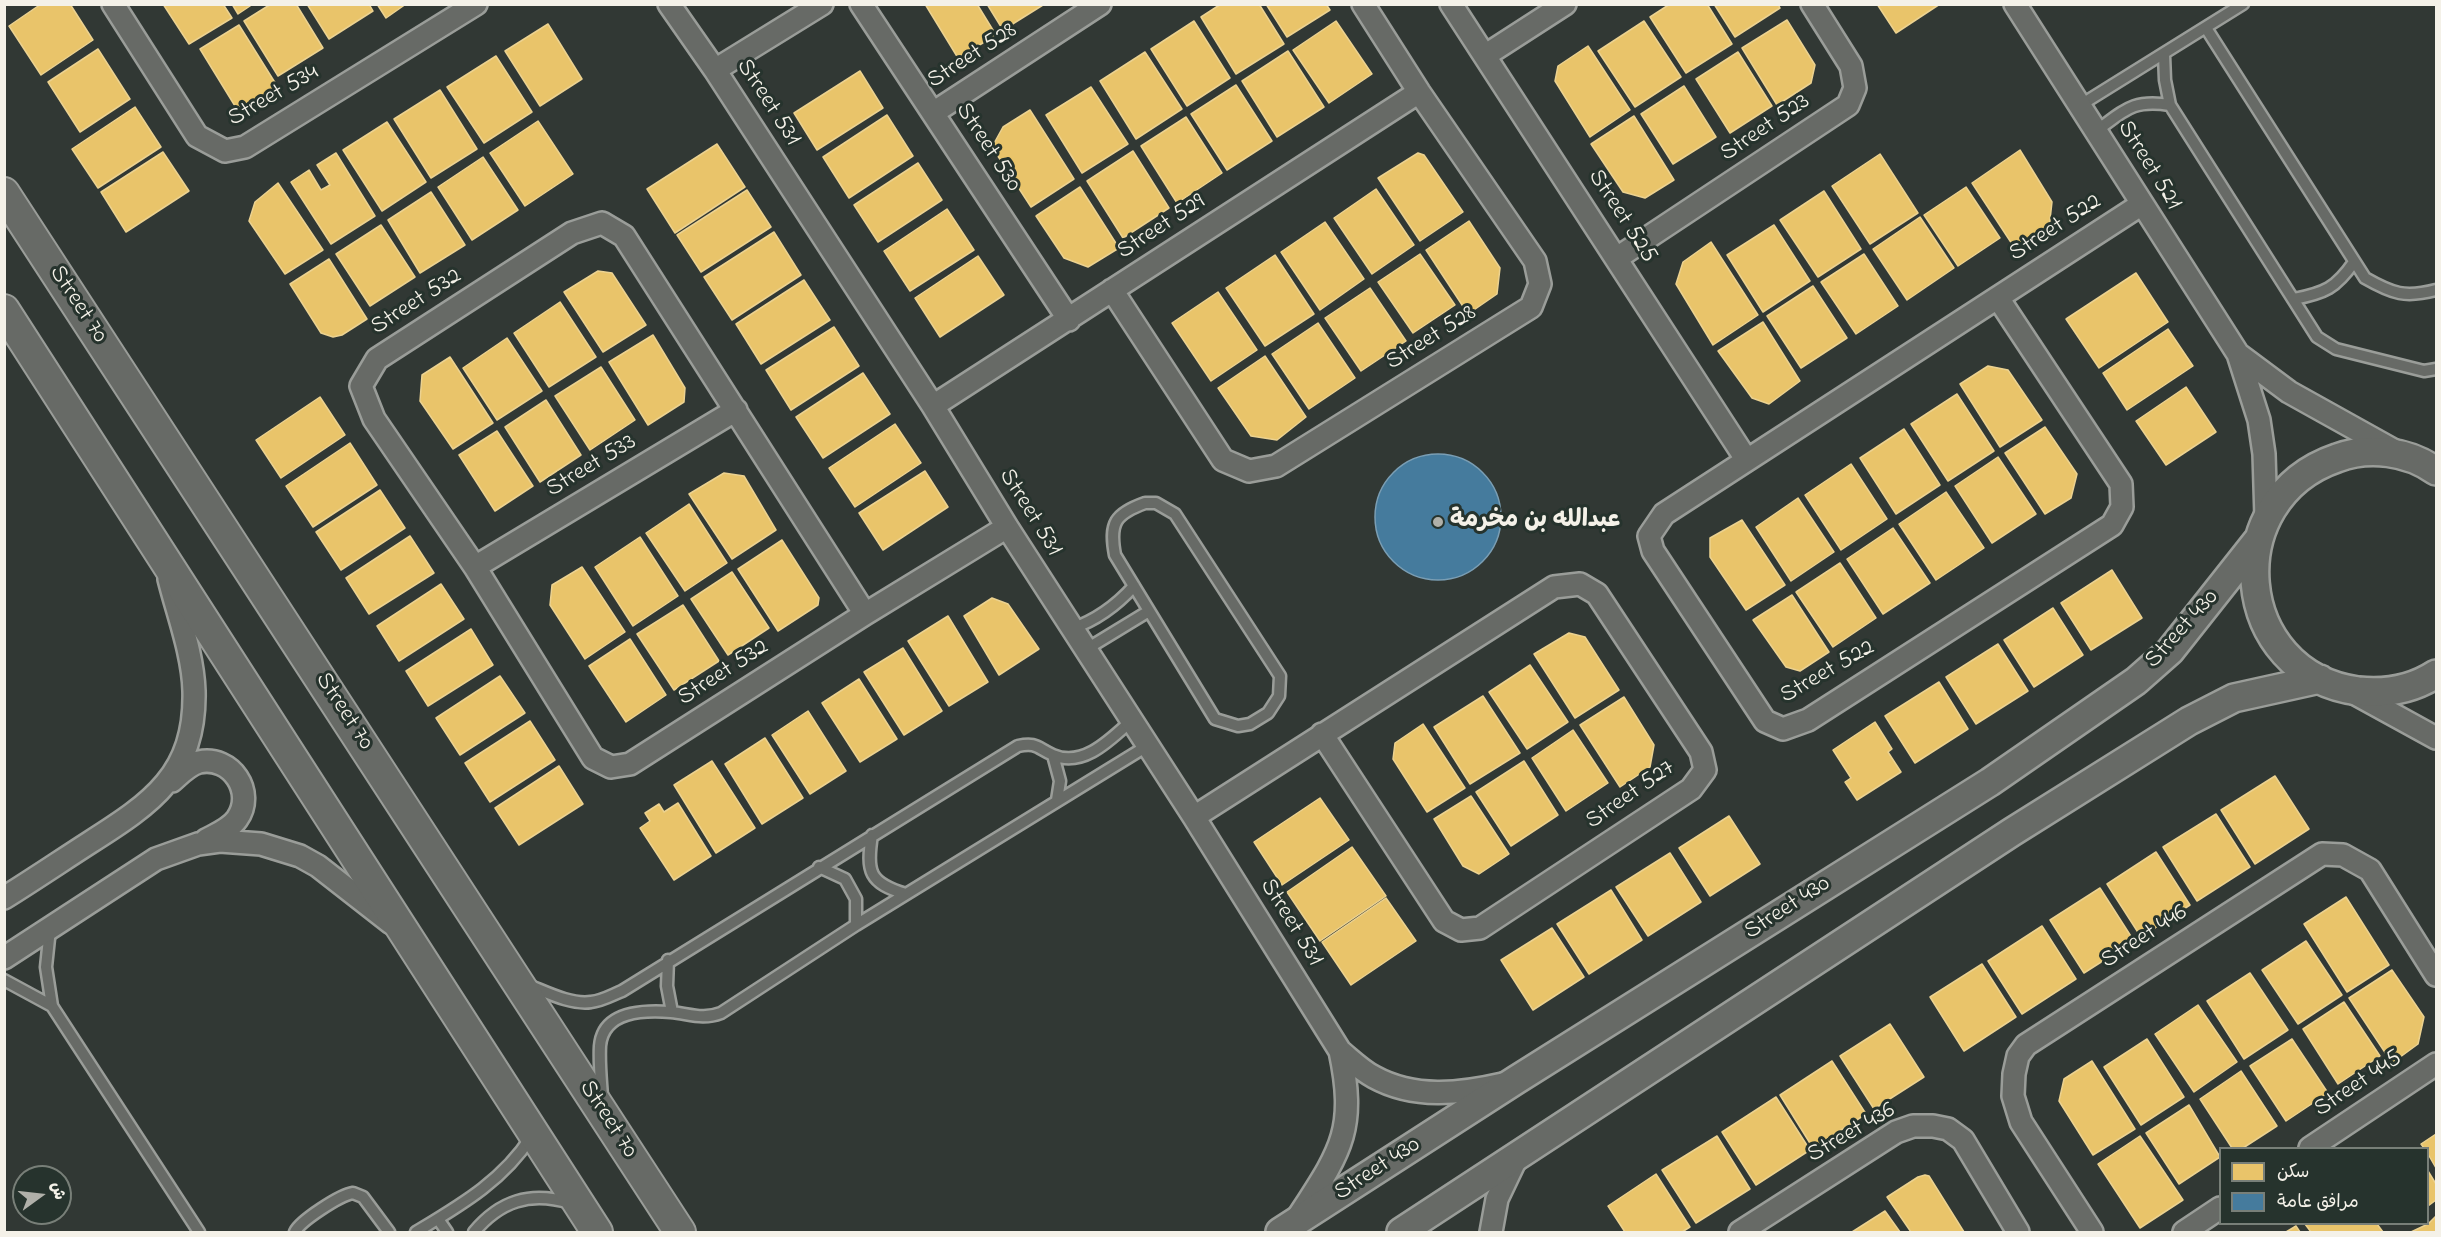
<!DOCTYPE html>
<meta charset="utf-8">
<style>
body{margin:0}
#map{position:relative;width:2441px;height:1237px;overflow:hidden;background:#313834;font-family:"Indie Flower","Playpen Sans Arabic",sans-serif}
canvas{display:block}
.frame{position:absolute;inset:0;border:6px solid #f4f1e8;pointer-events:none}
.legend{position:absolute;left:2219px;top:1147px;width:210px;height:78px;box-sizing:border-box;background:#26332d;border:2px solid #787f78;margin:0;padding:8px 10px;list-style:none;font-size:18px;color:#f4f1e8}
.legend li{display:flex;align-items:center;gap:12px;height:30px}
.legend b{width:30px;border:2px solid #787f78}
.north{position:absolute;left:12px;top:1165px;width:60px;height:60px;box-sizing:border-box;background:#26332d;border:2px solid #787f78;border-radius:50%;rotate:75deg;font-size:16px;font-weight:700;line-height:24px;text-align:center;color:#f4f1e8}
.north::after{content:'';display:block;margin:auto;width:21px;height:27px;background:#b0b0a9;clip-path:polygon(50% 0,100% 100%,50% 72%,0 100%)}
</style>
<div id="map">
<canvas width="2441" height="1237"></canvas>
<div class="frame"></div>
<ul class="legend">
<li><b style="height:16px;background:#e9c46a"></b>سكن</li>
<li><b style="height:16px;background:#457b9d"></b>مرافق عامة</li>
</ul>
<div class="north">ش</div>
</div>
<script>
const c = document.querySelector('canvas').getContext('2d');
c.lineJoin = 'round';
function fillPath(path, color) { c.fillStyle = color; c.fill(path, 'evenodd'); }
function strokePath(path, color, width, dash) { c.strokeStyle = color; c.lineWidth = width; c.lineCap = dash ? 'butt' : 'round'; c.setLineDash(dash || []); c.stroke(path); }
function label(font, color, halo, rows, align = 'center') {
  c.font = font + ' "Indie Flower","Playpen Sans Arabic",sans-serif'; c.lineWidth = 6; c.setLineDash([]); c.textBaseline = 'middle'; c.strokeStyle = halo; c.fillStyle = color; for (const [text, x, y, turn = 0] of rows) {
    c.save(); c.translate(x, y); c.rotate((+turn || 0) * Math.PI / 180); c.textAlign = isNaN(turn) ? turn : align; if (halo) c.strokeText(text, 0, 0); c.fillText(text, 0, 0); c.restore();
  }
}
const homes = new Path2D(`
 M41,4H70L93,40L41,75L9,26Z
 M163,4H223L232,18L189,44Z
 M232,4H253L238,14Z
 M271,4H296L323,48L278,76L244,21Z
 M307,4H369L373,11L329,39Z
 M377,4H406L386,18Z
 M925,4H977L996,35L958,58Z
 M987,4H1043V5L1003,30Z
 M1221,4H1259L1284,44L1236,74L1201,17Z
 M1266,4H1326L1330,10L1287,37Z
 M1670,4H1707L1732,44L1686,73L1650,17Z
 M1714,4H1778L1780,8L1735,37Z
 M1877,4H1940L1896,33Z
 M1787,20L1815,65L1811,83L1777,105L1742,48Z
 M1194,21L1230,78L1187,106L1151,49Z
 M1336,21L1372,74L1329,103L1293,50Z
 M1644,21L1681,77L1635,107L1598,51Z
 M548,24L582,79L540,106L505,51Z
 M239,25L279,89L249,108L235,106L200,49Z
 M1588,46L1630,110L1590,137L1555,81L1558,66Z
 M98,49L130,99L80,132L48,82Z
 M1288,51L1324,107L1277,137L1242,81Z
 M1145,52L1182,109L1136,139L1100,81Z
 M1738,52L1772,106L1730,133L1696,79Z
 M496,56L532,112L484,143L447,87Z
 M860,71L883,108L817,150L794,113Z
 M1236,85L1272,141L1227,170L1191,114Z
 M1684,86L1716,137L1673,164L1641,114Z
 M1091,87L1128,144L1082,173L1046,115Z
 M440,90L477,149L431,178L394,119Z
 M135,107L161,147L98,188L72,149Z
 M1030,110L1074,179L1031,207L992,147L1003,127Z
 M887,115L913,156L849,198L823,157Z
 M1634,116L1674,180L1645,198L1623,192L1591,144Z
 M1186,117L1222,173L1177,203L1141,146Z
 M538,121L573,174L525,206L490,153Z
 M387,122L426,182L382,211L343,150Z
 M717,144L745,187L675,233L647,189Z
 M2020,150L2052,202L2049,229L2016,250L1972,183Z
 M1133,151L1169,208L1123,238L1087,181Z
 M163,152L189,191L126,232L101,192Z
 M336,153L375,216L331,244L291,182L309,170L321,190L330,185L317,165Z
 M1418,153L1424,155L1463,212L1420,241L1378,178Z
 M1880,154L1918,213L1870,244L1832,186Z
 M483,157L518,210L472,240L438,187Z
 M918,163L942,200L878,242L854,205Z
 M278,183L323,250L285,274L249,221L255,202Z
 M1080,187L1119,248L1088,267L1064,258L1036,216Z
 M1966,187L2000,238L1958,266L1924,215Z
 M1376,189L1414,245L1372,274L1334,218Z
 M747,190L771,227L701,272L677,235Z
 M1824,191L1861,249L1818,277L1780,220Z
 M431,192L465,245L420,273L388,220Z
 M947,209L974,250L910,291L884,251Z
 M1920,217L1954,268L1907,300L1873,249Z
 M1469,221L1500,268L1497,294L1468,314L1426,250Z
 M1325,222L1364,279L1320,310L1281,252Z
 M381,225L415,277L370,306L336,254Z
 M1774,225L1810,281L1763,312L1727,255Z
 M774,232L801,275L732,320L704,277Z
 M1711,242L1758,315L1713,345L1676,284L1683,262Z
 M1420,254L1455,305L1413,333L1378,282Z
 M1864,254L1898,306L1856,334L1821,282Z
 M1275,255L1314,314L1265,346L1226,288Z
 M978,256L1004,295L940,337L915,298Z
 M329,259L367,319L342,335L333,337L321,333L290,284Z
 M598,271L612,273L646,325L603,352L564,292Z
 M2136,273L2168,322L2099,368L2066,319Z
 M804,280L830,320L761,364L736,324Z
 M1813,286L1847,338L1801,368L1767,316Z
 M1370,288L1406,341L1361,371L1325,318Z
 M1218,292L1257,350L1211,381L1172,323Z
 M560,302L596,357L549,387L514,333Z
 M1763,322L1800,381L1769,404L1752,398L1718,351Z
 M1318,323L1355,378L1309,409L1272,354Z
 M834,327L859,366L791,410L766,370Z
 M2168,329L2193,366L2127,410L2103,373Z
 M653,335L685,388L684,402L648,425L609,362Z
 M507,338L542,391L497,420L463,368Z
 M1265,356L1306,417L1277,440L1251,436L1218,388Z
 M450,357L493,423L453,449L420,401L422,375Z
 M1988,366L2008,370L2042,420L2000,447L1960,384Z
 M601,367L635,420L590,450L555,396Z
 M863,373L890,414L823,458L796,417Z
 M2186,387L2216,432L2166,465L2136,421Z
 M1957,394L1994,451L1948,481L1911,424Z
 M320,397L345,435L281,478L256,440Z
 M546,400L581,455L540,482L505,427Z
 M895,424L921,463L855,507L829,468Z
 M2045,427L2077,474L2071,498L2045,514L2005,453Z
 M1904,429L1940,485L1896,514L1860,458Z
 M497,431L533,486L495,511L459,455Z
 M350,443L377,485L313,527L286,486Z
 M1998,457L2036,514L1992,543L1955,486Z
 M1851,464L1887,519L1841,550L1805,495Z
 M925,471L948,507L883,550L859,513Z
 M724,473L744,476L776,530L732,559L689,494Z
 M380,490L405,528L341,570L316,532Z
 M1946,492L1984,548L1936,580L1899,524Z
 M1798,498L1834,552L1791,581L1756,527Z
 M689,504L727,563L685,591L646,533Z
 M1742,520L1785,585L1746,610L1710,557V538Z
 M1893,528L1930,583L1883,614L1847,559Z
 M410,536L434,573L369,614L346,578Z
 M640,537L678,596L633,626L595,567Z
 M782,540L819,598L818,605L778,631L738,569Z
 M1840,563L1876,618L1833,647L1796,592Z
 M582,567L625,632L585,659L550,605L552,585Z
 M2112,570L2142,618L2091,650L2061,603Z
 M732,572L769,628L728,655L691,599Z
 M441,584L464,619L399,661L377,626Z
 M1792,595L1829,652L1800,671L1786,667L1753,620Z
 M992,598L1008,604L1039,649L999,675L964,616Z
 M683,605L719,661L674,690L637,634Z
 M2053,608L2083,655L2034,687L2004,640Z
 M948,616L988,682L949,706L908,641Z
 M471,629L493,665L428,706L406,671Z
 M1569,633L1585,637L1619,690L1575,718L1534,654Z
 M630,639L666,695L626,722L589,666Z
 M1998,644L2028,691L1976,724L1946,677Z
 M903,648L942,711L904,735L864,672Z
 M1530,665L1568,722L1527,749L1489,692Z
 M500,676L525,713L460,755L436,718Z
 M859,679L897,739L860,762L822,703Z
 M1939,682L1968,729L1915,763L1885,716Z
 M1483,696L1520,753L1470,784L1434,727Z
 M1624,697L1654,745L1650,767L1620,787L1580,725Z
 M808,711L846,771L810,794L772,735Z
 M530,721L555,760L490,802L465,763Z
 M1875,722L1892,749L1888,752L1901,772L1857,800L1845,782L1851,778L1833,750Z
 M1423,724L1465,788L1427,812L1393,759L1395,743Z
 M1573,730L1608,783L1566,811L1532,758Z
 M765,738L803,798L762,824L725,764Z
 M712,761L755,828L716,853L674,785Z
 M1524,761L1558,815L1511,846L1476,792Z
 M559,766L583,804L519,845L495,808Z
 M2275,776L2309,829L2255,864L2221,810Z
 M1471,796L1509,854L1479,874L1463,866L1434,819Z
 M1320,798L1349,840L1282,885L1254,842Z
 M678,803L711,856L674,880L640,828L650,821L645,813L659,804L664,812Z
 M2216,814L2250,867L2197,901L2163,847Z
 M1729,816L1760,864L1710,896L1679,848Z
 M1352,847L1386,896L1320,941L1287,892Z
 M2156,852L2190,905L2141,937L2107,884Z
 M1670,853L1701,902L1648,936L1616,887Z
 M2100,888L2134,941L2084,973L2050,920Z
 M1611,890L1642,940L1589,974L1557,924Z
 M2346,897L2389,965L2347,992L2304,924Z
 M1386,898L1416,941L1351,985L1322,942Z
 M2042,926L2076,979L2022,1014L1988,961Z
 M1552,928L1584,977L1533,1010L1501,960Z
 M2306,941L2342,995L2298,1024L2262,970Z
 M1982,964L2016,1017L1964,1051L1930,997Z
 M2392,970L2424,1017L2418,1044L2392,1063L2349,998Z
 M2250,973L2288,1030L2244,1059L2207,1001Z
 M2344,1002L2380,1056L2338,1084L2303,1029Z
 M2198,1005L2237,1062L2194,1092L2155,1034Z
 M1890,1024L1924,1077L1874,1109L1840,1056Z
 M2147,1039L2184,1097L2141,1125L2104,1067Z
 M2292,1039L2328,1093L2286,1121L2250,1066Z
 M1832,1061L1866,1114L1813,1148L1780,1095Z
 M2092,1061L2135,1129L2093,1155L2059,1101L2064,1079Z
 M2241,1071L2277,1126L2243,1148H2232L2200,1099Z
 M1776,1097L1810,1150L1756,1185L1722,1132Z
 M2189,1105L2220,1157L2179,1184L2146,1133Z
 M2436,1134V1168L2428,1154V1148H2424L2421,1144Z
 M1717,1136L1750,1189L1696,1223L1662,1170Z
 M2140,1136L2183,1200L2140,1228L2098,1164Z
 M2428,1171L2436,1184V1200L2428,1206Z
 M1656,1174L1690,1227L1682,1232H1625L1608,1206Z
 M1925,1175L1929,1176L1964,1232H1911L1887,1197L1918,1177Z
 M1885,1211L1900,1232H1852Z
 M2436,1216V1232H2411L2428,1224Z
 M2305,1224H2377L2383,1232H2311Z
 M2296,1226L2300,1232H2286Z`);
fillPath(homes, '#e9c46a');
strokePath(homes, '#ecd290', 1.5);
const public = new Path2D(`
 M1375 517a63 63 0 1 1 126 0a63 63 0 1 1-126 0Z`);
fillPath(public, '#457b9d');
strokePath(public, '#7a9eb4', 1.5);
const service = new Path2D(`
 M2206,28L2365,278C2393,294 2405,298 2436,290
 M2164,55L2165,80L2170,105L2317,337L2336,349L2424,371L2436,369
 M2079,106L2243,4
 M2096,131C2125,110 2133,99 2170,105
 M2294,299C2325,293 2336,288 2354,262
 M1145,503H1156L1175,514L1280,676L1279,696L1268,713L1250,724L1238,726L1215,719L1115,555C1109,523 1115,514 1145,503Z
 M1071,629C1097,620 1116,606 1134,586
 M1085,650L1149,611
 M1053,755L1060,781L1057,800
 M872,835C866,872 869,883 906,894
 M819,867L845,879L856,899V925
 M50,929L46,967L52,1006L199,1232
 M668,960L667,986L672,1012
 M4,980L52,1006
 M528,985C546,992 571,1005 591,1002C602,1001 612,995 622,991L1018,746C1037,742 1037,748 1053,755C1083,768 1110,740 1131,721
 M602,1097C601,1081 599,1063 600,1046C603,1010 645,1010 671,1012C690,1014 703,1020 721,1013L856,925L1147,746
 M438,1219L447,1232
 M295,1232C300,1221 340,1195 353,1193L363,1197L389,1232
 M416,1232C459,1206 503,1181 531,1137
 M474,1232C500,1201 530,1191 570,1203`);
const minor = new Path2D(`
 M113,4L197,136L225,151L245,147L476,4
 M669,4L715,70L933,406L1007,527L1194,817L1340,1051C1351,1060 1362,1071 1374,1077C1414,1099 1460,1094 1503,1084
 M861,4L1069,320
 M1451,4L1746,459
 M2015,4L2238,354L2259,420L2264,454L2266,518
 M1486,55L1565,4
 M715,70L822,4
 M933,113L1100,4
 M1617,258L1848,105L1855,88L1851,66L1812,4
 M1112,290L1223,460L1249,471L1276,466L1531,307L1540,284L1535,261L1419,92L1363,4
 M1998,298L2121,484L2122,507L2112,525L1808,720L1783,729L1765,721L1653,551L1649,536L1664,514L2142,204
 M2238,354L2289,392L2395,451
 M933,406L1419,92
 M475,567L736,410
 M865,614L624,236L602,223L572,233L377,359L361,386L374,419L475,567L593,758L611,767L630,764L865,614L1007,527
 M2354,693L2436,738
 M172,781C180,774 188,765 199,762C231,755 256,792 237,819C230,829 217,834 206,840
 M1194,817L1554,587L1580,584L1597,594L1701,752L1705,770L1691,789L1480,928L1461,930L1444,921L1322,734
 M4,898C33,880 61,861 89,843C152,803 196,774 194,691C193,654 178,615 169,579
 M4,958L156,859L198,844L220,841L261,844L300,856L318,866L391,923
 M2310,1148L2436,1064
 M1298,1217C1340,1152 1357,1131 1340,1051
 M1491,1232L1497,1199L1517,1157
 M1740,1232L1896,1132L1913,1126H1933L1948,1129L1963,1140L2018,1232
 M2092,1232L2021,1122L2013,1096L2014,1074L2018,1056L2026,1045L2322,854L2343,855L2370,870L2436,975
 M2184,1232L2220,1208`);
const tertiary = new Path2D(`
 M2436,471C2408,451 2369,446 2337,458C2217,499 2232,674 2358,691C2386,694 2413,689 2436,674
 M1280,1232L1516,1080L1990,782L2136,681L2170,651L2257,541
 M1401,1232L2012,832L2189,721L2234,698L2320,679`);
const secondary = new Path2D(`
 M4,193L680,1232
 M4,310L597,1232`);
strokePath(service, '#9a9d99', 15);
strokePath(minor, '#9a9d99', 26);
strokePath(tertiary, '#9a9d99', 32);
strokePath(secondary, '#9a9d99', 34);
strokePath(service, '#676a66', 10);
strokePath(minor, '#676a66', 21);
strokePath(tertiary, '#676a66', 27);
strokePath(secondary, '#676a66', 30);
for (const [x, y, r, color] of [
 [1438,522,6,"#b0b0a9"]
]) { const dot = new Path2D(); dot.arc(x, y, r, 0, 2 * Math.PI); c.fillStyle = color; c.fill(dot); strokePath(dot, '#26332d', 2); }
label('24px', '#f4f1e8', '#26332d', [
 ["Street 528",973,57,-33],
 ["Street 534",274,97,-30],
 ["Street 531",767,103,57],
 ["Street 523",1766,129,-34],
 ["Street 530",987,148,57],
 ["Street 521",2148,166,58],
 ["Street 525",1621,217,57],
 ["Street 529",1162,228,-33],
 ["Street 522",2056,229,-33],
 ["Street 532",417,303,-33],
 ["Street 70",77,305,57],
 ["Street 528",1432,339,-32],
 ["Street 533",592,467,-31],
 ["Street 531",1029,513,58],
 ["Street 430",2183,630,-48],
 ["Street 522",1828,673,-30],
 ["Street 532",724,674,-33],
 ["Street 70",343,712,57],
 ["Street 527",1631,796,-35],
 ["Street 430",1788,909,-33],
 ["Street 531",1290,923,58],
 ["Street 446",2145,938,-33],
 ["Street 445",2359,1085,-34],
 ["Street 70",607,1120,57],
 ["Street 436",1852,1134,-30],
 ["Street 430",1378,1170,-33]
]);
label('bold 24px', '#f4f1e8', '#26332d', [
 ["عبدالله بن مخرمة",1450,522]
], 'left');
</script>
